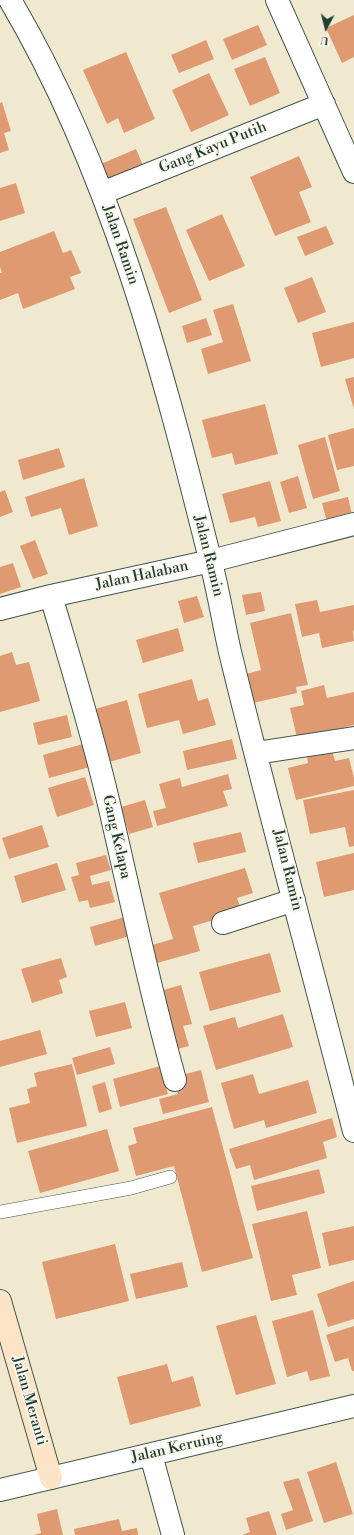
<!DOCTYPE html>
<style>
body{margin:0}
#map{position:relative;width:354px;height:1535px;overflow:hidden;background:#f1e9cf;font-family:"Libre Bodoni",serif}
canvas{display:block}
.north{position:absolute;left:306px;top:8px;width:40px;height:40px;-webkit-text-stroke:3px #fbf7ec;paint-order:stroke;rotate:187deg;font-size:11px;font-weight:700;line-height:16px;text-align:center;color:#1f3d34}
.north::after{content:'';display:block;margin:auto;width:14px;height:18px;background:#1f3d34;clip-path:polygon(50% 0,100% 100%,50% 72%,0 100%)}
</style>
<div id="map">
<canvas width="354" height="1535"></canvas>
<div class="north">U</div>
</div>
<script>
const c = document.querySelector('canvas').getContext('2d');
c.lineJoin = 'round';
function fillPath(path, color) { c.fillStyle = color; c.fill(path, 'evenodd'); }
function strokePath(path, color, width, dash) { c.strokeStyle = color; c.lineWidth = width; c.lineCap = dash ? 'butt' : 'round'; c.setLineDash(dash || []); c.stroke(path); }
function label(font, color, halo, rows, align = 'center') {
  c.font = font + ' "Libre Bodoni",serif'; c.lineWidth = 3.5; c.setLineDash([]); c.textBaseline = 'middle'; c.strokeStyle = halo; c.fillStyle = color; for (const [text, x, y, turn = 0] of rows) {
    c.save(); c.translate(x, y); c.rotate((+turn || 0) * Math.PI / 180); c.textAlign = isNaN(turn) ? turn : align; if (halo) c.strokeText(text, 0, 0); c.fillText(text, 0, 0); c.restore();
  }
}
fillPath(new Path2D(`
 M354,15V57L342,63L326,28Z
 M258,25L267,45L232,60L223,39Z
 M206,40L214,59L179,73L171,55Z
 M126,52L155,119L124,133L118,118L107,124L83,70Z
 M265,57L280,93L250,106L234,69Z
 M209,73L229,115L191,132L172,90Z
 M2,102L11,131L4,133L9,150L0,153V103Z
 M136,149L145,170L110,185L101,164Z
 M299,156L312,187L299,192L311,222L275,236L250,177Z
 M16,183L25,213L0,221V188Z
 M166,207L202,300L169,313L133,219Z
 M222,214L245,266L209,281L186,230Z
 M326,226L334,244L305,256L297,237Z
 M54,231L63,253L71,250L81,273L70,277L75,289L23,309L18,293L0,300V273H2L0,267V252Z
 M312,277L326,312L298,323L284,288Z
 M233,304L251,361L208,374L201,349L223,342L213,310Z
 M206,318L212,335L187,343L182,326Z
 M354,322V358L321,367L312,333Z
 M354,377V409L345,379Z
 M265,404L278,454L235,465L232,453L212,458L202,420Z
 M354,428V466L337,470L328,435Z
 M325,437L340,491L313,499L298,445Z
 M59,448L65,467L23,480L18,460Z
 M298,476L307,508L289,513L280,482Z
 M84,478L98,526L69,535L61,508L31,517L25,497Z
 M270,481L281,521L258,527L255,517L230,523L222,494Z
 M5,490L13,512L0,517V492Z
 M348,497L353,519L328,526L322,503Z
 M35,540L48,574L33,579L20,546Z
 M13,563L21,587L0,594V567Z
 M261,592L265,611L246,615L242,595Z
 M197,596L204,617L184,623L178,601Z
 M317,600L320,612L354,605V630L353,631L354,641L322,648L319,633L302,637L295,604Z
 M291,613L308,685L296,687L297,693L253,703L246,674L261,670L250,623Z
 M178,628L184,651L143,663L136,640Z
 M12,652L16,665L29,662L40,701L0,712V656Z
 M192,679L198,701L208,698L216,725L183,734L179,720L147,728L138,694Z
 M324,685L327,698L354,692V725L297,738L290,708L304,705L301,691Z
 M127,700L141,753L109,762L95,709Z
 M67,715L72,737L38,745L33,723Z
 M232,739L237,759L187,770L183,751Z
 M83,744L90,767L49,778L43,755Z
 M331,746L335,761L349,758L354,778V786L296,800L288,768L308,763L306,752Z
 M228,774L232,789L223,791L228,806L157,826L153,811L166,808L159,784L180,778L182,787Z
 M85,777L94,805L57,817L48,788Z
 M354,790V846L349,847L345,827L310,834L303,800Z
 M145,800L153,827L129,834L121,807Z
 M42,825L49,847L9,859L2,838Z
 M241,832L246,852L198,863L193,843Z
 M354,853V890L324,897L316,862Z
 M106,855L111,870L90,876L92,885L109,881L115,902L90,908L88,900L79,902L71,877L79,875L76,863Z
 M57,863L66,890L22,903L14,876Z
 M245,868L253,893L237,898L242,912L193,926L200,951L157,963L152,945L173,939L159,893Z
 M125,917L130,936L95,946L90,927Z
 M270,953L281,992L210,1011L199,972Z
 M61,958L67,977L59,980L63,993L32,1003L21,969Z
 M181,985L192,1024L183,1026L189,1046L177,1049L160,991Z
 M125,1002L132,1028L96,1037L89,1011Z
 M283,1014L293,1047L216,1070L203,1026L235,1017L238,1028Z
 M40,1030L47,1054L0,1067V1041Z
 M110,1047L115,1064L77,1075L72,1058Z
 M72,1064L87,1126L17,1143L9,1108L30,1103L27,1089L37,1086L34,1073Z
 M160,1066L168,1094L120,1107L113,1079Z
 M201,1070L209,1102L163,1114L159,1099L178,1094L174,1077Z
 M253,1074L259,1094L308,1080L317,1113L266,1128L264,1120L234,1129L221,1083Z
 M105,1082L112,1109L99,1113L92,1086Z
 M212,1107L253,1258L202,1272L174,1166L136,1176L128,1146L137,1143L133,1128Z
 M332,1118L337,1137L323,1142L327,1158L254,1180L250,1165L236,1169L229,1149Z
 M107,1129L119,1171L40,1193L28,1151Z
 M319,1169L325,1193L257,1211L251,1186Z
 M307,1211L321,1268L292,1275L297,1295L271,1301L252,1224Z
 M354,1226V1260L329,1266L322,1233Z
 M115,1244L129,1301L56,1319L42,1262Z
 M182,1262L188,1287L136,1299L130,1274Z
 M354,1281V1319L328,1327L317,1294Z
 M313,1310L330,1376L310,1381L307,1371L287,1377L272,1321Z
 M256,1315L276,1384L236,1395L216,1326Z
 M354,1326V1371H352L348,1358L335,1362L326,1335Z
 M167,1364L172,1382L193,1376L201,1406L130,1425L117,1377Z
 M336,1462L353,1514L324,1523L307,1472Z
 M299,1478L313,1521L286,1530L281,1514L293,1510L283,1482Z
 M57,1509L63,1535H34L41,1533L37,1514Z
 M269,1511L277,1535H242L250,1532L246,1518Z
 M119,1519L122,1531L137,1528L138,1535H75L74,1529Z`), '#df9a71');
const lane = new Path2D(`
 M0,1212L131,1188L170,1177`);
const street = new Path2D(`
 M10,0C111,171 162,367 210,559C218,589 223,621 230,652C269,812 313,971 354,1131
 M277,0L354,172
 M102,193L324,104
 M51,596C71,664 92,731 108,800C130,894 149,988 175,1080
 M0,609L51,596L211,561L354,524
 M256,753L354,738
 M223,923L294,900
 M151,1455L173,1535
 M0,1490L354,1406`);
const secondary = new Path2D(`
 M0,1301L51,1478`);
strokePath(lane, '#3e574b', 14);
strokePath(street, '#3e574b', 24);
strokePath(secondary, '#3e574b', 24);
strokePath(lane, '#fff', 13);
strokePath(street, '#fff', 22);
strokePath(secondary, '#fee4c6', 22);
label('15px', '#1f3d34', '#fbf7ec', [
 ["Gang Kayu Putih",213,148,-22],
 ["Jalan Ramin",120,245,71],
 ["Jalan Ramin",208,556,76],
 ["Jalan Halaban",142,576,-12],
 ["Gang Kelapa",116,837,77],
 ["Jalan Ramin",287,870,76],
 ["Jalan Meranti",29,1401,74],
 ["Jalan Keruing",177,1448,-13]
]);
</script>
